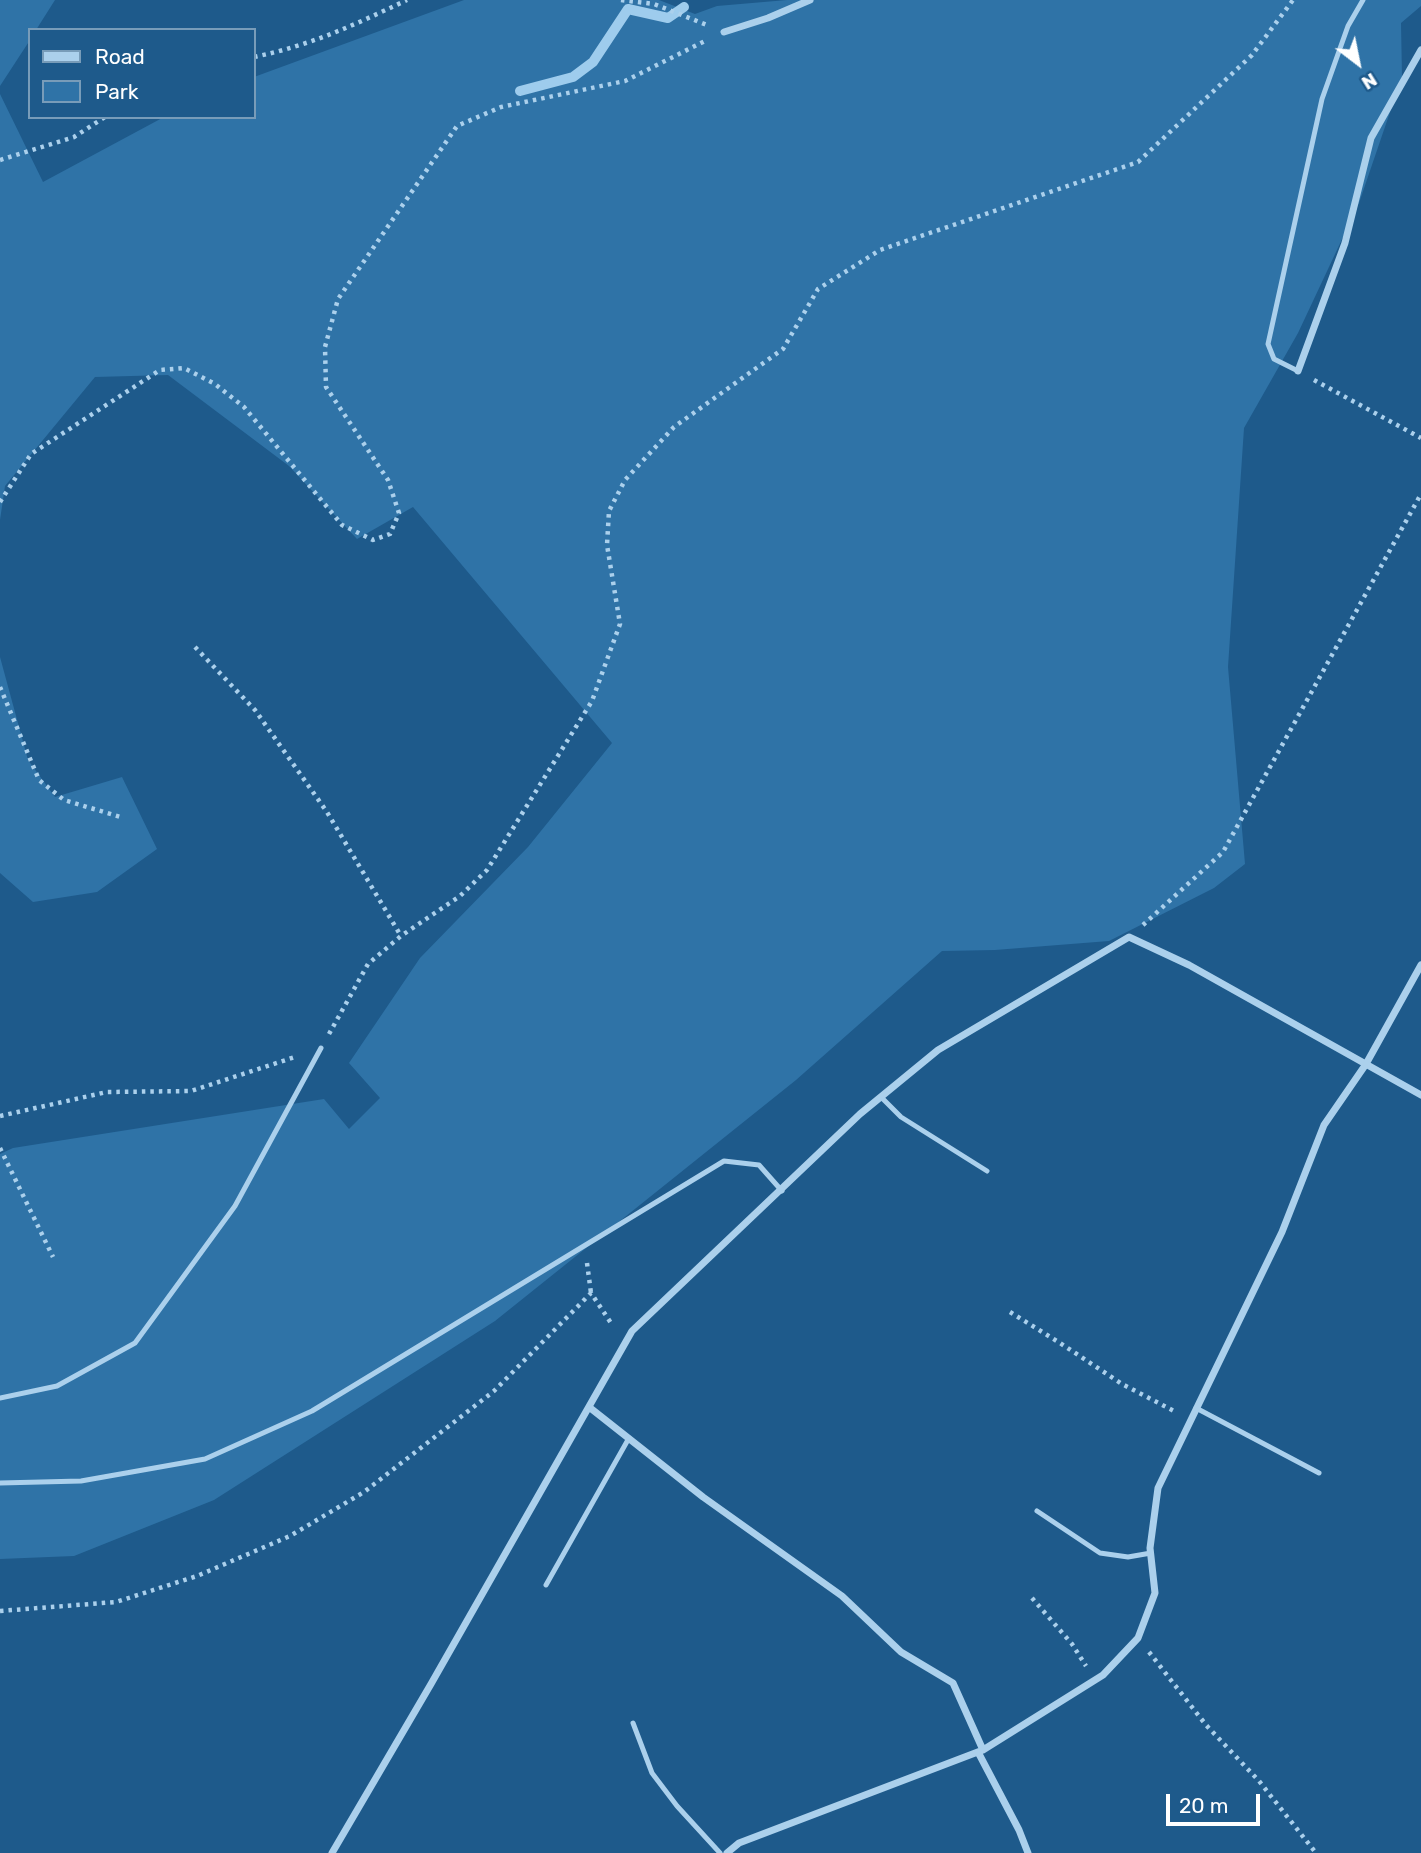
<!DOCTYPE html>
<style>
body{margin:0}
#map{position:relative;width:1421px;height:1853px;overflow:hidden;background:#1e5a8b;font-family:Rubik,sans-serif}
canvas{display:block}
.legend{position:absolute;left:28px;top:28px;width:228px;height:91px;box-sizing:border-box;background:#1e5a8b;border:2px solid #789cb9;margin:0;padding:9px 12px;list-style:none;font-size:21px;color:#fff}
.legend li{display:flex;align-items:center;gap:14px;height:35px}
.legend b{width:35px;border:2px solid #789cb9}
.north{position:absolute;left:1323px;top:28px;width:70px;height:70px;-webkit-text-stroke:5px #1e5a8b;paint-order:stroke;rotate:148deg;font-size:19px;font-weight:700;line-height:28px;text-align:center;color:#fff}
.north::after{content:'';display:block;margin:auto;width:24px;height:32px;background:#fff;clip-path:polygon(50% 0,100% 100%,50% 72%,0 100%)}
.scale{position:absolute;left:1166px;top:1794px;width:94px;height:32px;box-sizing:border-box;border:4px solid #fff;border-top:0;padding-left:9px;font-size:21px;line-height:24px;white-space:nowrap;color:#fff;-webkit-text-stroke:5px #1e5a8b;paint-order:stroke}
</style>
<div id="map">
<canvas width="1421" height="1853"></canvas>
<ul class="legend">
<li><b style="height:9px;background:#abd0ec"></b>Road</li>
<li><b style="height:19px;background:#2f73a7"></b>Park</li>
</ul>
<div class="north">N</div>
<div class="scale">20 m</div>
</div>
<script>
const c = document.querySelector('canvas').getContext('2d');
c.lineJoin = 'round';
function fillPath(path, color) { c.fillStyle = color; c.fill(path, 'evenodd'); }
function strokePath(path, color, width, dash) { c.strokeStyle = color; c.lineWidth = width; c.lineCap = dash ? 'butt' : 'round'; c.setLineDash(dash || []); c.stroke(path); }
fillPath(new Path2D(`
 M0,0H55L36,30H30V40L0,86Z
 M464,0H659L695,14L717,6L787,0H1421V6L1401,23L1402,77L1359,203L1298,333L1244,428L1228,667L1245,864L1214,888L1109,941L995,950L942,951L796,1080L495,1321L214,1500L74,1556L0,1559V1154L13,1148L324,1099L349,1129L380,1098L349,1063L420,958L528,847L612,743L413,507L357,539L289,466L168,375L95,377L5,486L0,520V94L43,182L164,117H254V77Z
 M0,657L28,760L55,797L122,777L157,849L97,892L33,902L0,873Z`), '#2f73a7');
strokePath(new Path2D(`
 M520,91L573,77L593,62L628,9L668,18L684,7`), '#9ecced', 10);
strokePath(new Path2D(`
 M621,0L654,4L707,25
 M254,57C312,45 354,25 407,0
 M0,160L74,137L105,117
 M1314,380L1421,438
 M0,502L31,454L160,370L184,368L215,384L244,407L342,525L373,540L390,534L399,513L388,480L326,387L325,347L338,299L457,126L501,107L625,81L707,40
 M195,647L255,710L327,812L401,936
 M0,687L39,780L64,800L124,818
 M1143,925L1223,852L1421,494
 M329,1034L368,964L401,936L460,896L487,870L592,701L620,624L607,545L609,511L625,480L674,427L783,349L818,289L880,250L1138,162L1252,55L1293,0
 M0,1116L107,1092L191,1091L295,1057
 M0,1148L53,1257
 M587,1263L591,1293
 M1010,1312L1060,1343L1122,1384L1174,1411
 M1032,1598L1072,1644L1086,1666
 M0,1611L116,1602L197,1576L290,1536L364,1492L494,1391L591,1293L613,1326
 M1149,1652L1206,1725L1259,1781L1316,1853`), '#abd0ec', 4.5, [3.5, 5]);
strokePath(new Path2D(`
 M1298,371L1274,359L1268,344L1322,99L1348,26L1363,0
 M881,1097L901,1117L987,1171
 M0,1398L57,1386L135,1343L235,1206L321,1048
 M1196,1408L1319,1473
 M0,1483L81,1481L205,1459L312,1411L724,1161L759,1165L782,1191
 M1037,1511L1100,1553L1128,1557L1151,1553
 M546,1585L629,1438
 M633,1723L652,1773L677,1806L720,1853`), '#abd0ec', 5);
strokePath(new Path2D(`
 M724,32L768,18L810,0
 M1298,371L1345,243L1371,138L1421,50
 M589,1407L703,1497L842,1596L901,1652L953,1683L983,1750
 M978,1752L1019,1830L1028,1853
 M332,1853L431,1684L632,1331L860,1114L938,1050L1129,937L1189,965L1421,1095
 M727,1853L739,1843L983,1750L1103,1675L1138,1638L1155,1593L1150,1548L1158,1488L1282,1232L1324,1125L1366,1064L1421,965`), '#abd0ec', 7);
</script>
